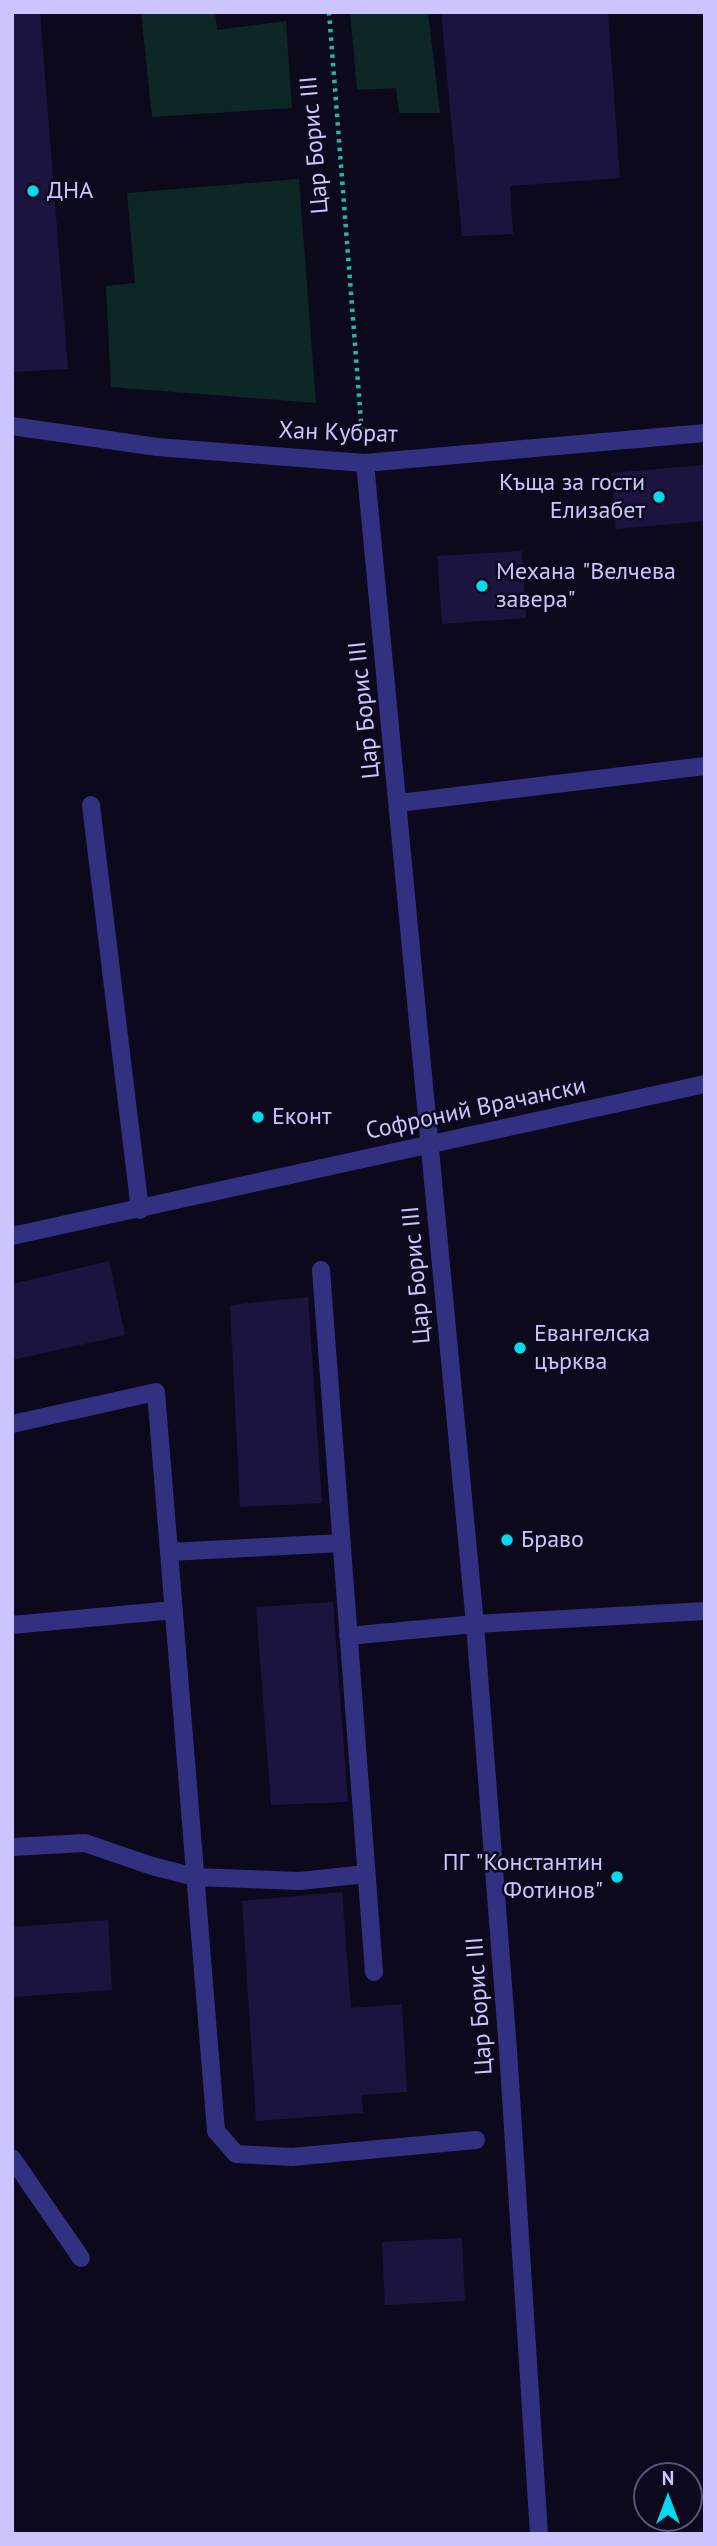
<!DOCTYPE html>
<meta charset="utf-8">
<style>
body{margin:0}
#map{position:relative;width:717px;height:2546px;overflow:hidden;background:#0c091c;font-family:"PT Sans",sans-serif}
canvas{display:block}
.frame{position:absolute;inset:0;border:14px solid #cbc5ff;pointer-events:none}
.north{position:absolute;left:633px;top:2462px;width:70px;height:70px;box-sizing:border-box;background:#0c091c;border:2px solid #585477;border-radius:50%;rotate:0deg;font-size:19px;font-weight:700;line-height:28px;text-align:center;color:#cbc5ff}
.north::after{content:'';display:block;margin:auto;width:24px;height:32px;background:#00dbf0;clip-path:polygon(50% 0,100% 100%,50% 72%,0 100%)}
</style>
<div id="map">
<canvas width="717" height="2546"></canvas>
<div class="frame"></div>
<div class="north">N</div>
</div>
<script>
const c = document.querySelector('canvas').getContext('2d');
c.lineJoin = 'round';
function fillPath(path, color) { c.fillStyle = color; c.fill(path, 'evenodd'); }
function strokePath(path, color, width, dash) { c.strokeStyle = color; c.lineWidth = width; c.lineCap = dash ? 'butt' : 'round'; c.setLineDash(dash || []); c.stroke(path); }
function label(font, color, halo, rows, align = 'center') {
  c.font = font + ' "PT Sans",sans-serif'; c.lineWidth = 5; c.setLineDash([]); c.textBaseline = 'middle'; c.strokeStyle = halo; c.fillStyle = color; for (const [text, x, y, turn = 0] of rows) {
    c.save(); c.translate(x, y); c.rotate((+turn || 0) * Math.PI / 180); c.textAlign = isNaN(turn) ? turn : align; if (halo) c.strokeText(text, 0, 0); c.fillText(text, 0, 0); c.restore();
  }
}
fillPath(new Path2D(`
 M141,12H215L217,30L286,21L292,108L152,117Z
 M350,12H428L440,113H399L396,88L357,90Z
 M299,179L316,403L111,387L106,286L135,283L127,193Z`), '#0c2725');
fillPath(new Path2D(`
 M12,12H40L68,369L12,372Z
 M441,12H608L620,178L510,186L513,234L462,236Z
 M705,465V521L616,529L611,473Z
 M522,551L526,618L442,624L437,556Z
 M109,1261L125,1335L12,1360V1284Z
 M308,1297L322,1503L240,1507L230,1305Z
 M333,1602L348,1802L271,1805L256,1607Z
 M342,1892L351,2008L402,2004L407,2092L362,2095L363,2113L256,2121L242,1901Z
 M108,1920L112,1990L12,1997V1927Z
 M462,2238L465,2301L385,2305L382,2242Z`), '#1c143f');
strokePath(new Path2D(`
 M329,12L362,434`), '#22b6ab', 4.5, [3.5, 5]);
strokePath(new Path2D(`
 M91,805L140,1210`), '#323080', 18);
strokePath(new Path2D(`
 M12,426L157,447L365,463L705,433
 M365,463L475,1624L508,2050L539,2534
 M399,803L705,766
 M12,1236L705,1084
 M321,1270L374,1972
 M12,1424L156,1392L216,2131L236,2154L292,2157L476,2140
 M169,1552L342,1543
 M12,1625L174,1610
 M348,1636L475,1624L705,1611
 M12,1847L85,1843L152,1866L195,1877L300,1881L366,1874
 M12,2158L81,2258`), '#323080', 18);
for (const [x, y, r, color] of [
 [33,191,7,"#00dbf0"],
 [659,497,7,"#00dbf0"],
 [482,586,7,"#00dbf0"],
 [258,1117,7,"#00dbf0"],
 [520,1348,7,"#00dbf0"],
 [507,1540,7,"#00dbf0"],
 [617,1877,7,"#00dbf0"]
]) { const dot = new Path2D(); dot.arc(x, y, r, 0, 2 * Math.PI); c.fillStyle = color; c.fill(dot); strokePath(dot, '#0c091c', 2.5); }
label('24px', '#cbc5ff', '#0c091c', [
 ["Цар Борис III",315,145,-95],
 ["Хан Кубрат",338,433,2],
 ["Цар Борис III",365,710,-96],
 ["Софроний Врачански",476,1109,-12],
 ["Цар Борис III",417,1275,-95],
 ["Цар Борис III",480,2006,-94]
]);
label('24px', '#cbc5ff', '#0c091c', [
 ["ДНА",47,191],
 ["Къща за гости",645,483,"right"],
 ["Елизабет",645,511,"right"],
 ["Механа \"Велчева",496,572],
 ["завера\"",496,600],
 ["Еконт",272,1117],
 ["Евангелска",534,1334],
 ["църква",534,1362],
 ["Браво",521,1540],
 ["ПГ \"Константин",603,1863,"right"],
 ["Фотинов\"",603,1891,"right"]
], 'left');
</script>
